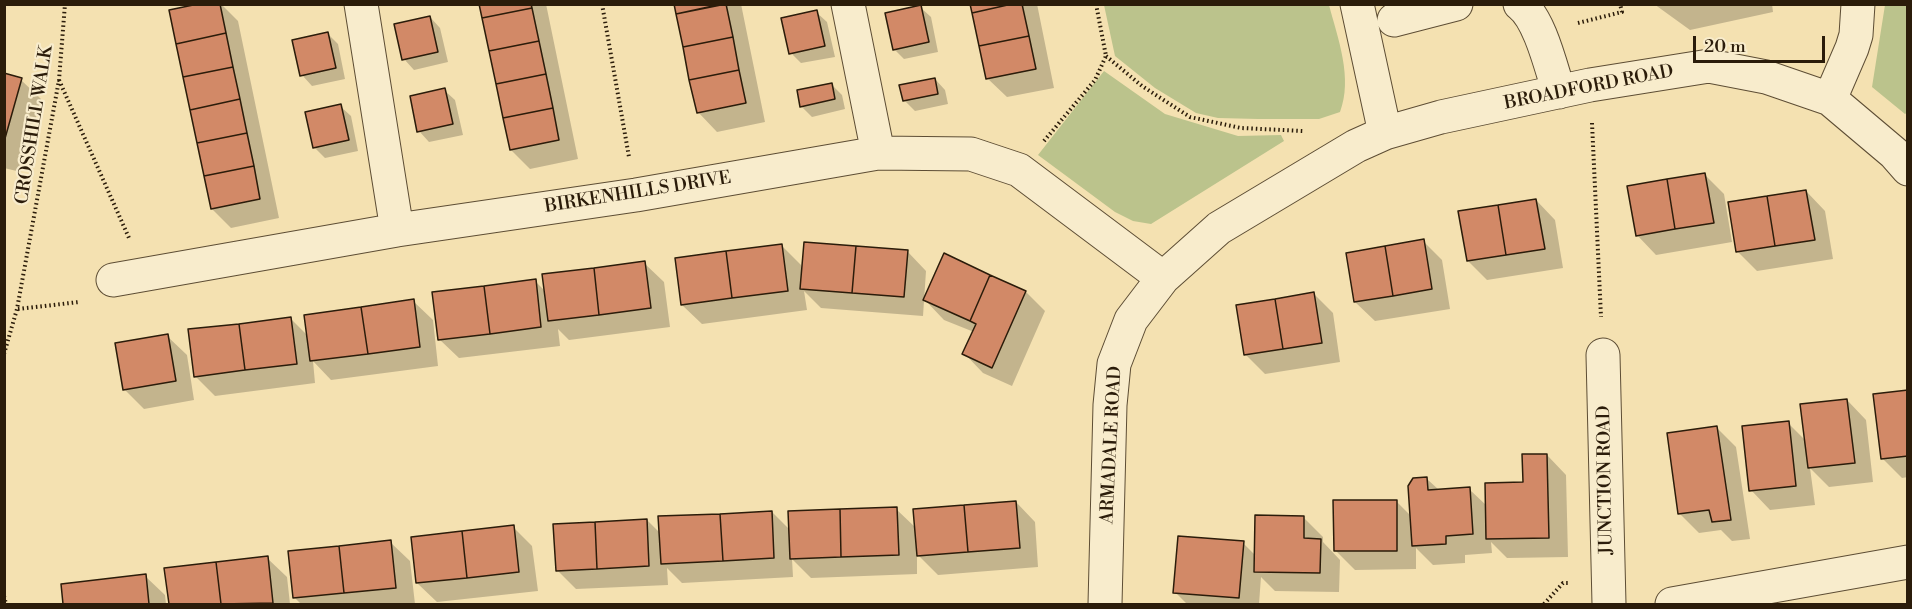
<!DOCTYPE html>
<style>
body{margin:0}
#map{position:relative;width:1912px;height:609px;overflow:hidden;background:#f4e1b1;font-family:"Libre Bodoni",serif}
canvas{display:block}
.frame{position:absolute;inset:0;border:6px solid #2b1c0a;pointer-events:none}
.scale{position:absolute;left:1693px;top:36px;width:132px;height:27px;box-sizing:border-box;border:3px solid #2b1c0a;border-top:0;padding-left:8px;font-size:18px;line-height:21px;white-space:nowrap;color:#2b1c0a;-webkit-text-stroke:4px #f8eccc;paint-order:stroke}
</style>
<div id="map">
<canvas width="1912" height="609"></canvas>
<div class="frame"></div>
<div class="scale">20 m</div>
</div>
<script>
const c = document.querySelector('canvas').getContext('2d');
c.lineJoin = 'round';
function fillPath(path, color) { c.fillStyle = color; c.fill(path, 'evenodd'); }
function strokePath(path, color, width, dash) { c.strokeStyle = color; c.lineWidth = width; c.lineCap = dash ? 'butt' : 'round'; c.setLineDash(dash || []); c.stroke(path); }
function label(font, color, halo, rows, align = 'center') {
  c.font = font + ' "Libre Bodoni",serif'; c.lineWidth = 4.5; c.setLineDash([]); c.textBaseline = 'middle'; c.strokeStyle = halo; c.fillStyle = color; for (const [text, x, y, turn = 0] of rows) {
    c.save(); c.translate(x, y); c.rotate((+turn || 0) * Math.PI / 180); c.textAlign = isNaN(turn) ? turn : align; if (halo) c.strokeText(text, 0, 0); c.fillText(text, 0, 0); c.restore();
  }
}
fillPath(new Path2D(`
 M1104,5H1329C1338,39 1353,78 1340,112L1319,119H1258L1218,118L1196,113L1155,88L1115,56Z
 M1885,5H1907L1908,112L1905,114L1872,87Z
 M1104,71L1165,114L1238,136L1281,135L1284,141L1151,224L1133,221L1115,212L1038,155Z`), '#bbc38c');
fillPath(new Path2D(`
 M206,4H221L238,21L279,218L231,228L212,209Z
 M481,4H546L578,159L530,169L511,150Z
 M676,4H741L765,122L717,132L698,112Z
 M972,4H1037L1054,88L1007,97L987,78Z
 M1654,4H1772L1773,12L1690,30Z
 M920,7L931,17L938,52L904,59L894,49Z
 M816,12L827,22L835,57L801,63L791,53Z
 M430,17L440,28L448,62L414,70L404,59Z
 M328,34L338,44L345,79L312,86L302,75Z
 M4,75L21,80L41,99L21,172L4,168Z
 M935,79L945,90L948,104L915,111L904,100Z
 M831,84L842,95L845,109L812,117L801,106Z
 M444,90L455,100L463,135L429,142L419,131Z
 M340,106L351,116L358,151L325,158L314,147Z
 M1705,175L1724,194L1732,242L1656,255L1637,235Z
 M1806,191L1825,211L1833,259L1757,271L1738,252Z
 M1536,200L1555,220L1563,268L1487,280L1468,261Z
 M1423,241L1442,260L1450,309L1375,321L1355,302Z
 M781,245L801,265L802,273L907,251L926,271L923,316L821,308L804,291L807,310L702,324L682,305Z
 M644,263L664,282L670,327L569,340L558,329L560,346L459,358L439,339L535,281L546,292Z
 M1026,292L1045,311L1012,386L983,373L964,353L974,332L944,320L925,300Z
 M1314,294L1333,313L1340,362L1265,374L1246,355Z
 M413,301L433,320L438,366L331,380L313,361L315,383L215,396L195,376L290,318L308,336Z
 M167,336L187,355L194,400L144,409L124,389Z
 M1908,392V477L1902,478L1882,458Z
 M1847,400L1866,420L1873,482L1829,487L1810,468L1815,505L1770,510L1751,490L1788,423L1806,441Z
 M1716,427L1736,447L1750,539L1732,541L1721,530L1699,533L1680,514Z
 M1547,455L1566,475L1568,557L1507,558L1491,542L1492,553L1465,555V563L1433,565L1416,548V569L1355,570L1336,551L1396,501L1411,516L1427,479L1439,490L1469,489L1487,506L1524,483Z
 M1016,502L1035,522L1038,567L938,575L917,554V574L811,578L792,559L793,577L682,583L667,568L668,585L576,589L557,570L647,520L661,534L772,512L791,531L896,509L916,528Z
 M1303,517L1323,537V542L1340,560L1339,592L1275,591L1261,577L1259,604H1187L1175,592L1243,543L1256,556Z
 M513,527L532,546L538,591L437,602L417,583Z
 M390,542L410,561L415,604H301L295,598Z
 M267,558L287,577L290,604H170L166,569Z
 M145,576L165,595L166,604H65L63,586Z`), '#0003');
const building = new Path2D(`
 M198,4H220L226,33L176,44L169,10Z
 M479,4H531L532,8L482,18Z
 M674,4H722L676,14Z
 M726,4L733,37L683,47L676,14Z
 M970,4H1012L972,13Z
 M1012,4H1022L1029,36L979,46L972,13Z
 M921,5L929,42L893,50L885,13Z
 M532,8L539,41L489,51L482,18Z
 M817,10L825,46L789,54L781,18Z
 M430,16L438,52L402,60L394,24Z
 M328,32L336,68L300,76L292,40Z
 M226,33L233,67L183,77L176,44Z
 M1029,36L1036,69L986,79L979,46Z
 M733,37L739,70L689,80L683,47Z
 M539,41L546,74L496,84L489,51Z
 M233,67L240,99L190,110L183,77Z
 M739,70L746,103L697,113L689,80Z
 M4,73L22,78L4,142Z
 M546,74L553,108L503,118L496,84Z
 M935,78L938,94L903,101L899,85Z
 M832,83L835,99L800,107L797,90Z
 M445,88L453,124L417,132L410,96Z
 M240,99L247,133L197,143L190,110Z
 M341,104L349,140L313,148L305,112Z
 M553,108L559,140L510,150L503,118Z
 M247,133L254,166L204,176L197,143Z
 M254,166L260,199L211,209L204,176Z
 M1705,173L1714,223L1675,229L1667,179Z
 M1667,179L1675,229L1636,236L1627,186Z
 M1806,190L1815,240L1775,246L1767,196Z
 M1767,196L1775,246L1736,252L1728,202Z
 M1536,199L1545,249L1506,255L1498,205Z
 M1498,205L1506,255L1467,261L1458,211Z
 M1424,239L1432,289L1393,296L1385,246Z
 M804,242L856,246L852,293L800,289Z
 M782,244L788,291L732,298L726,251Z
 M856,246L908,250L904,297L852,293Z
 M1385,246L1393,296L1354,302L1346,253Z
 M726,251L732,298L681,305L675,258Z
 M944,253L990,275L970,321L923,300Z
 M645,261L651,308L599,315L594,268Z
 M594,268L599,315L548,321L542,274Z
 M990,275L1026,291L992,368L962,354L976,324L970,321Z
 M536,279L541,327L490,334L484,286Z
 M484,286L490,334L438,340L432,292Z
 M1314,292L1322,343L1283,349L1275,299Z
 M414,299L420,347L368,354L361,307Z
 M1275,299L1283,349L1244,355L1236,305Z
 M361,307L368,354L310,361L304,315Z
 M291,317L297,364L245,370L239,324Z
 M239,324L245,370L194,377L188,329Z
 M168,334L176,381L123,390L115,343Z
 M1908,390V456L1881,459L1873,394Z
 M1847,399L1855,463L1808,468L1800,404Z
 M1789,421L1796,486L1749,491L1742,426Z
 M1717,426L1731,520L1712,522L1709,510L1678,514L1667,433Z
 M1522,454H1547L1549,538L1486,539L1485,483L1523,482Z
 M1427,477L1428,490L1470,487L1473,534L1446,536V544L1412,546L1408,486L1413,478Z
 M1333,500H1397V551H1334Z
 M1016,501L1020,548L968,552L964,505Z
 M964,505L968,552L917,556L913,509Z
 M897,507L899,555L841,557L840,509Z
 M840,509L841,557L790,559L788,511Z
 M772,511L774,558L723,561L720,514Z
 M720,514L723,561L661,564L658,516Z
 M1255,515L1304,516V538L1321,539L1320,573L1254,572Z
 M647,519L649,566L597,569L595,522Z
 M595,522L597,569L556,571L553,524Z
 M514,525L519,572L467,578L462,531Z
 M462,531L467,578L416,583L411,537Z
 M1178,536L1244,541L1239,598L1173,593Z
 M391,540L396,588L344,593L339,546Z
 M339,546L344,593L293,598L288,551Z
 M268,556L273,603L221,604L216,562Z
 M216,562L221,604H169L164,568Z
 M146,574L149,604H63L61,584Z`);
fillPath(building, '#d28967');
strokePath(building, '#2b1c0a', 1.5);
const minor = new Path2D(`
 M361,4L397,230
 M848,4L878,153
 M1357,4L1385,133
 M1520,4C1540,19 1551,68 1559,92
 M1394,20L1456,4
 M1830,99L1852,48L1856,35L1858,4
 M113,280L397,230L636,195L878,153L971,154L1019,170L1163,278
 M1603,355L1609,604
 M1105,604L1110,405L1114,364L1131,320L1163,278L1219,228L1356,146L1385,133L1441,117L1590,85L1709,66L1766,77L1830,99L1894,153L1908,169
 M1672,604L1908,562`);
strokePath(minor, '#5d4d34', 35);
strokePath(new Path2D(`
 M602,4L629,157
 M1578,23L1622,12L1620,4
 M1106,56L1142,86L1190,117L1241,128L1303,131
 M59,80L129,238
 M1592,123L1601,317
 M1044,141L1095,80L1106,56L1096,4
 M18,309L79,302
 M4,354L17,309L59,80L65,4
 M4,596L6,604
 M1544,604L1563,583H1570`), '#2b1c0a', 4, [1.5, 3]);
strokePath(minor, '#f8eccc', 33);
label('18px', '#2b1c0a', '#f8eccc', [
 ["BROADFORD ROAD",1589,88,-11],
 ["CROSSHILL WALK",35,125,-81],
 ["BIRKENHILLS DRIVE",638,193,-9],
 ["ARMADALE ROAD",1112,445,-87],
 ["JUNCTION ROAD",1606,480,-91]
]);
</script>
